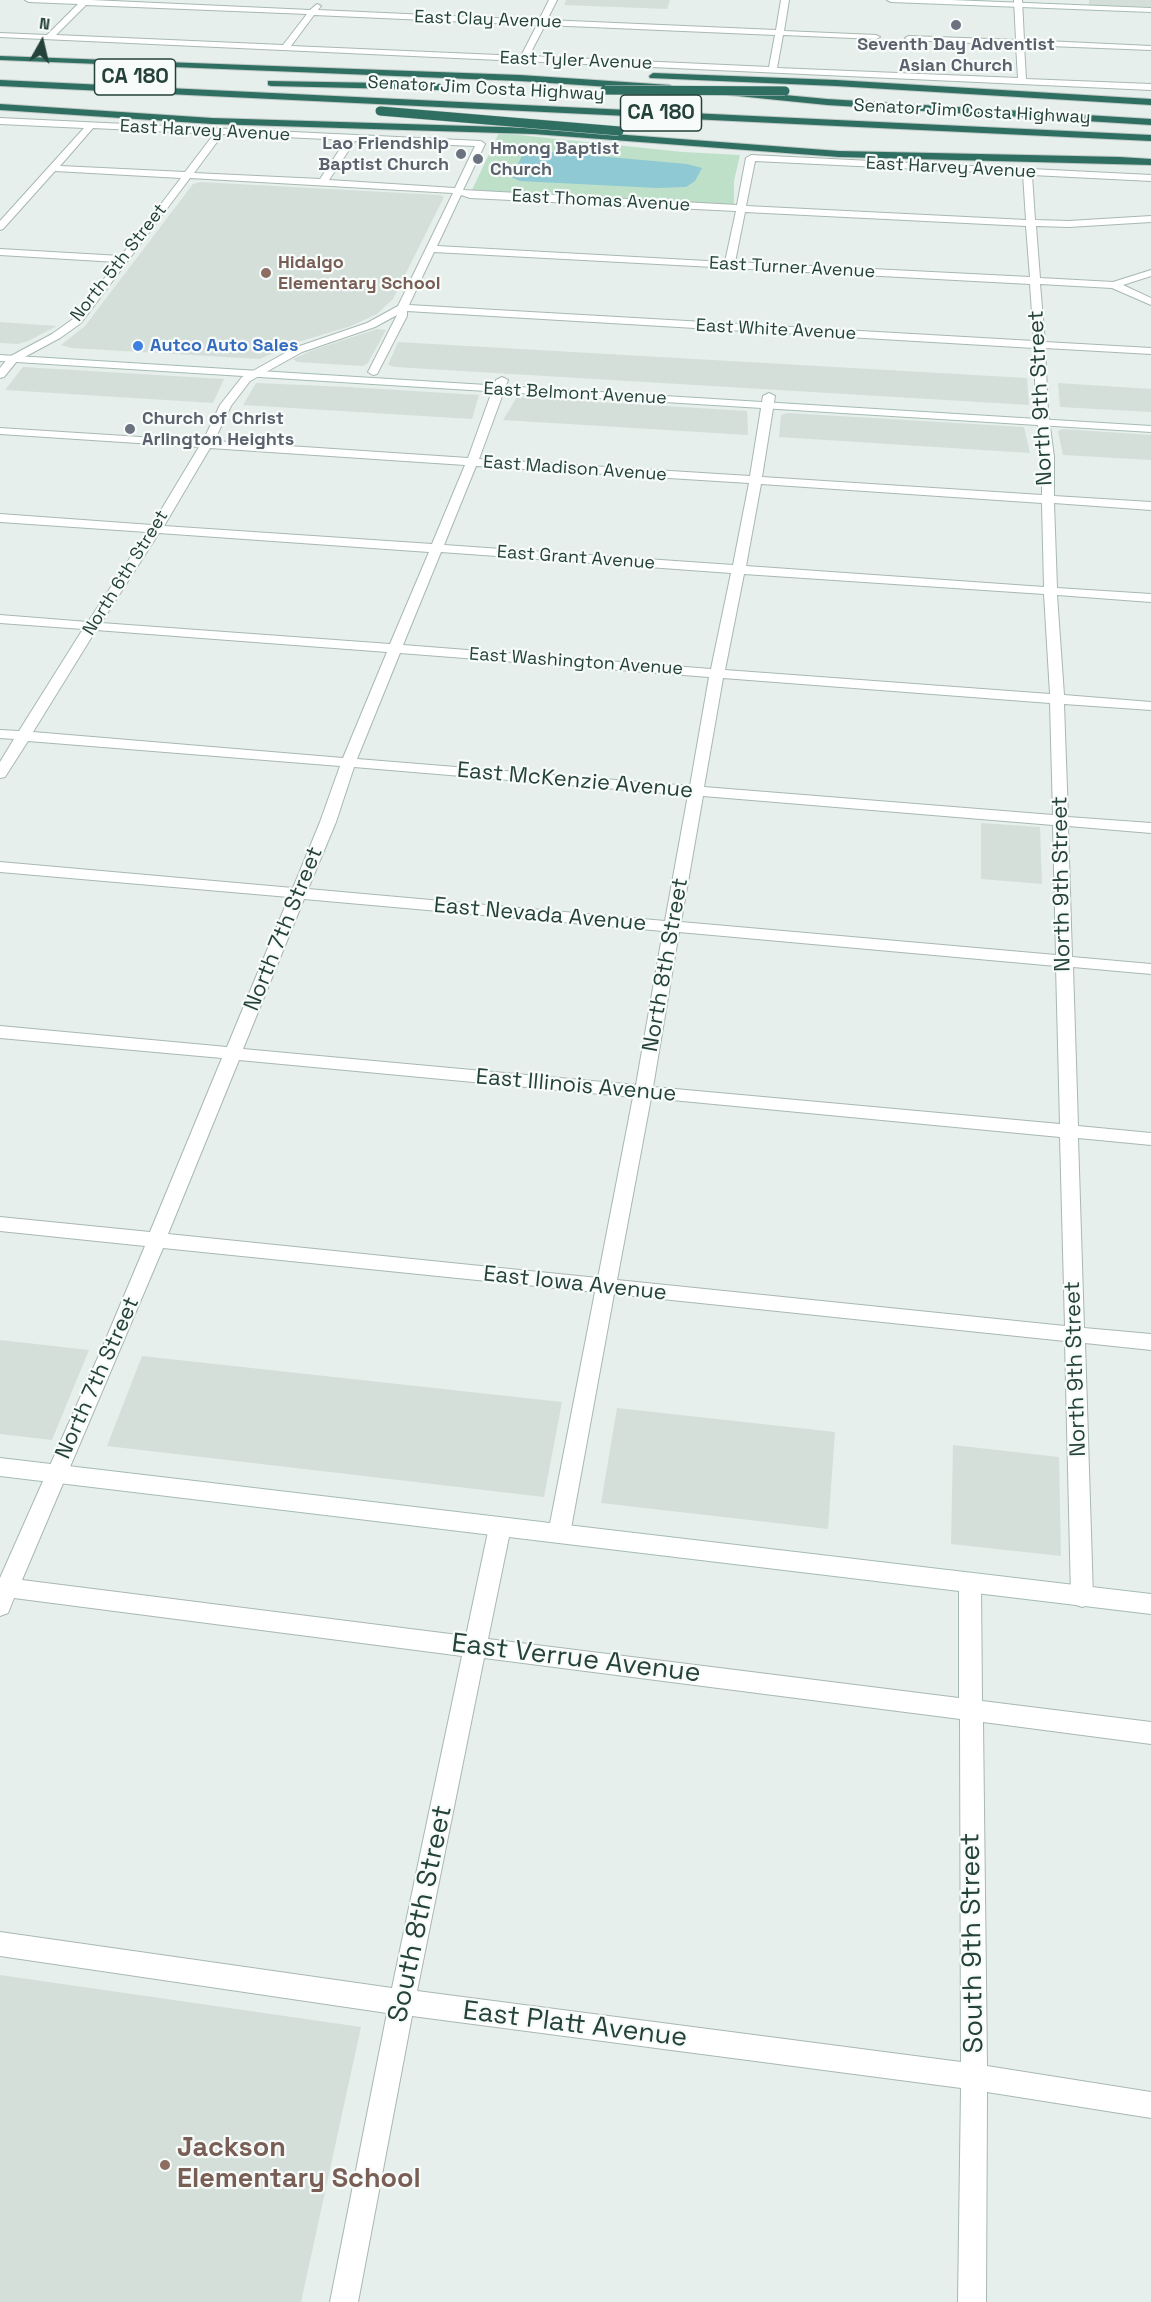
<!DOCTYPE html>
<style>
body{margin:0}
#map{position:relative;width:1151px;height:2302px;overflow:hidden;background:#e6efeb;font-family:"Space Grotesk",sans-serif}
canvas{display:block}
.north{position:absolute;left:12px;top:12px;width:60px;height:60px;-webkit-text-stroke:4px #f7fbf9;paint-order:stroke;rotate:8deg;font-size:16px;font-weight:700;line-height:24px;text-align:center;color:#24423a}
.north::after{content:'';display:block;margin:auto;width:21px;height:27px;background:#24423a;clip-path:polygon(50% 0,100% 100%,50% 72%,0 100%)}
</style>
<div id="map">
<canvas width="1151" height="2302"></canvas>
<div class="north">N</div>
</div>
<script>
const c = document.querySelector('canvas').getContext('2d');
c.lineJoin = 'round';
function fillPath(path, color) { c.fillStyle = color; c.fill(path, 'evenodd'); }
function strokePath(path, color, width, dash) { c.strokeStyle = color; c.lineWidth = width; c.lineCap = dash ? 'butt' : 'round'; c.setLineDash(dash || []); c.stroke(path); }
function label(font, color, halo, rows, align = 'center') {
  c.font = font + ' "Space Grotesk",sans-serif'; c.lineWidth = 4.5; c.setLineDash([]); c.textBaseline = 'middle'; c.strokeStyle = halo; c.fillStyle = color; for (const [text, x, y, turn = 0] of rows) {
    c.save(); c.translate(x, y); c.rotate((+turn || 0) * Math.PI / 180); c.textAlign = isNaN(turn) ? turn : align; if (halo) c.strokeText(text, 0, 0); c.fillText(text, 0, 0); c.restore();
  }
}
fillPath(new Path2D(`
 M566,0H670L667,9L564,5Z
 M1089,0H1151V7L1089,5Z
 M200,182L440,195L444,197L393,299L377,314L351,326L298,342L260,359L71,348L61,345L85,326L193,184Z
 M0,322L57,326L28,341L18,344L0,343Z
 M377,329L386,330L368,363L363,366L297,362L293,359L313,350Z
 M398,342L1027,378L1029,405L395,367L388,365Z
 M23,367L224,379L213,403L5,390Z
 M256,383L348,387L479,395L472,419L243,405Z
 M1058,383L1151,389V412L1060,407Z
 M517,397L747,411L748,435L503,420Z
 M788,413L1024,427L1030,453L779,437L781,415Z
 M1063,429L1151,435V460L1063,455L1058,431Z
 M981,823L1040,827L1042,884L981,879Z
 M0,1340L89,1350L52,1440L0,1434Z
 M142,1356L562,1402L544,1497L107,1446Z
 M617,1408L835,1432L828,1529L601,1503Z
 M953,1445L1059,1457L1061,1556L951,1544Z
 M0,1975L361,2027L301,2302H0Z`), '#d4dfda');
fillPath(new Path2D(`
 M499,133L683,152L740,155L734,181V205L472,190Z`), '#bfe0c8');
fillPath(new Path2D(`
 M529,150L687,164L702,168L695,181L686,187L657,188L520,181L511,177L523,154Z`), '#8ec9d4');
const minor = new Path2D(`
 M25,0H91L310,10L317,4L321,6L318,10L539,20L549,0H557L547,20L776,30L781,0H789L784,31L876,35L880,37L876,39L783,35L777,68L1018,78L1016,45L909,40L905,38L909,36L1016,40L1014,0H1022L1024,40L1151,46V50L1024,45L1026,79L1151,84V90L0,37V33L47,35L78,4L29,2ZM86,5L307,14L283,45L56,35ZM314,15L537,25L521,56L291,46ZM545,25L775,35L769,67L529,56Z
 M0,118L481,141L485,144L463,190L737,205L746,158L751,155L1151,175V181L1032,175L1035,220L1069,221L1151,216V222L1069,227L1036,226L1040,278L1113,282L1151,270V276L1123,285L1151,298V305L1112,288L1040,284L1045,342L1151,348V354L1045,348L1048,412L1054,457V496L1151,502V510L1054,503L1057,588L1151,594V602L1057,595L1064,695L1151,702V710L1064,704L1068,817L1151,823V833L1068,826L1072,957L1151,964V974L1073,967L1078,1126L1151,1133V1145L1078,1138L1084,1328L1151,1334V1350L1085,1343L1093,1597L1090,1604L1082,1607L1074,1604L1071,1597L1065,1341L614,1294L570,1534L567,1540L559,1543L551,1540L548,1534L595,1292L163,1248L22,1580L466,1636L489,1527L492,1521L500,1518L508,1521L511,1527L488,1639L959,1698V1584L962,1577L970,1575L978,1577L981,1584L982,1701L1151,1722V1744L983,1722L987,2066L1151,2092V2118L987,2092L986,2302H958L961,2088L412,2016L358,2302H330L387,2013L0,1956V1932L392,1988L462,1656L14,1598L8,1613L0,1616V1578L103,1346L145,1246L0,1231V1217L150,1232L222,1058L0,1038V1026L227,1047L289,897L0,872V862L293,888L320,822L340,766L28,741L5,777L0,778V762L14,739L0,738V730L19,731L83,629L0,623V615L88,622L147,532L0,522V514L152,525L199,447L0,434V428L203,441L220,405L242,377L294,348L367,323L398,306L453,193L190,178L81,323L60,338L17,361L4,377L0,378V368L9,357L52,334L73,319L117,262L0,255V249L121,256L181,178L55,171L3,229L0,230V221L84,128L0,124ZM93,128L214,134L185,172L60,166ZM223,134L346,140L320,179L194,173ZM355,141L475,146L455,188L329,180ZM755,161L1023,174L1026,220L746,206ZM461,195L470,198L736,211L725,262L437,246ZM745,212L1026,226L1030,277L735,262ZM434,252L1030,284L1034,341L409,305ZM407,311L1034,348L1036,412L1042,457V495L762,477L775,396L769,393L763,396L750,476L479,459L508,380L502,377L496,380L468,458L214,441L231,406L250,381L302,352L375,327L397,315L368,372L373,375L377,374L407,316ZM210,448L465,465L432,544L164,526ZM476,466L749,483L733,565L444,545ZM761,484L1042,503L1044,587L746,566ZM159,533L429,552L390,644L101,623ZM441,552L731,573L711,669L403,645ZM744,574L1044,594L1050,694L725,670ZM96,630L387,652L343,758L33,732ZM400,653L709,677L690,786L357,759ZM723,678L1050,703L1053,815L704,787ZM354,767L688,795L665,921L308,889L336,822ZM703,796L1053,825L1056,955L681,922ZM304,899L663,931L636,1085L243,1049ZM679,932L1056,966L1060,1124L653,1087ZM239,1060L633,1097L598,1278L168,1234ZM651,1098L1060,1137L1065,1326L617,1280ZM484,1658L960,1719L961,2062L417,1991Z`);
const secondary = new Path2D(`
 M887,0H951L1151,8V12L891,2Z
 M0,355L1151,426V432L0,361Z
 M0,1458L1151,1594V1614L0,1476Z`);
const motorway = new Path2D(`
 M0,56L520,75L670,85L674,88L670,91L520,81L0,60Z
 M653,73L836,80L1151,99V105L836,86L650,78L649,76Z
 M0,80L1151,135V141L0,86Z
 M268,81L440,84L444,87L440,90L271,86L268,85Z
 M731,90L827,99L1151,119V125L827,105L728,95L727,93Z
 M0,104L212,118L534,128L839,151L1120,157L1151,159V165L839,157L534,134L212,124L0,110Z`);
strokePath(minor, '#a8b8b2', 2);
strokePath(secondary, '#a4bbb3', 2);
strokePath(motorway, '#c2cac8', 2);
fillPath(minor, '#fff');
fillPath(secondary, '#fff');
fillPath(motorway, '#2f6f62');
const motorwayBridge = new Path2D(`
 M605,90L785,91
 M380,111L619,131`);
strokePath(motorwayBridge, '#c2cac8', 10, []);
strokePath(motorwayBridge, '#2f6f62', 9);
for (const [x, y, r, color] of [
 [956,25,6,"#6b7280"],
 [461,154,6,"#6b7280"],
 [478,159,6,"#6b7280"],
 [266,273,6,"#8d6e63"],
 [138,346,6,"#3f7fe0"],
 [130,429,6,"#6b7280"],
 [165,2165,6,"#8d6e63"]
]) { const dot = new Path2D(); dot.arc(x, y, r, 0, 2 * Math.PI); c.fillStyle = color; c.fill(dot); strokePath(dot, '#f7fbf9', 2); }
label('18px', '#24423a', '#f7fbf9', [
 ["East Clay Avenue",488,20,2],
 ["East Tyler Avenue",576,61,2],
 ["Senator Jim Costa Highway",486,89,3],
 ["Senator Jim Costa Highway",972,112,3],
 ["East Harvey Avenue",205,131,3],
 ["East Harvey Avenue",951,168,3],
 ["East Thomas Avenue",601,201,3],
 ["North 5th Street",119,263,-52],
 ["East Turner Avenue",792,268,3],
 ["East White Avenue",776,330,3],
 ["East Belmont Avenue",575,394,3],
 ["East Madison Avenue",575,469,4],
 ["East Grant Avenue",576,558,4],
 ["North 6th Street",126,573,-58],
 ["East Washington Avenue",576,662,4]
]);
label('bold 18px', '#5b616d', '#f7fbf9', [
 ["Seventh Day Adventist",956,45,"center"],
 ["Asian Church",956,66,"center"],
 ["Lao Friendship",449,144,"right"],
 ["Baptist Church",449,165,"right"],
 ["Hmong Baptist",490,149],
 ["Church",490,170],
 ["Church of Christ",142,419],
 ["Arlington Heights",142,440]
], 'left');
label('bold 18px', '#785e54', '#f7fbf9', [
 ["Hidalgo",278,263],
 ["Elementary School",278,284]
], 'left');
label('bold 18px', '#366cbe', '#f7fbf9', [
 ["Autco Auto Sales",150,346]
], 'left');
for (const [x, y, w] of [
 [135,77,81],
 [661,113,81]
]) { const box = new Path2D(); box.roundRect(x - w / 2, y - 18, w, 36, 4.5); c.fillStyle = '#f7fbf9'; c.fill(box); strokePath(box, '#24423a', 1.5); }
label('bold 21px', '#24423a', null, [
 ["CA 180",135,77],
 ["CA 180",661,113]
]);
label('22px', '#24423a', '#f7fbf9', [
 ["North 9th Street",1041,398,-93],
 ["East McKenzie Avenue",575,781,5],
 ["North 9th Street",1062,884,-91],
 ["East Nevada Avenue",540,915,5],
 ["North 7th Street",284,929,-68],
 ["North 8th Street",666,965,-80],
 ["East Illinois Avenue",576,1086,5],
 ["East Iowa Avenue",575,1284,6],
 ["North 9th Street",1076,1369,-92],
 ["North 7th Street",98,1378,-66]
]);
label('27px', '#24423a', '#f7fbf9', [
 ["East Verrue Avenue",576,1659,7],
 ["South 8th Street",421,1914,-78],
 ["South 9th Street",973,1943,-91],
 ["East Platt Avenue",575,2025,7]
]);
label('bold 27px', '#785e54', '#f7fbf9', [
 ["Jackson",177,2149],
 ["Elementary School",177,2180]
], 'left');
</script>
